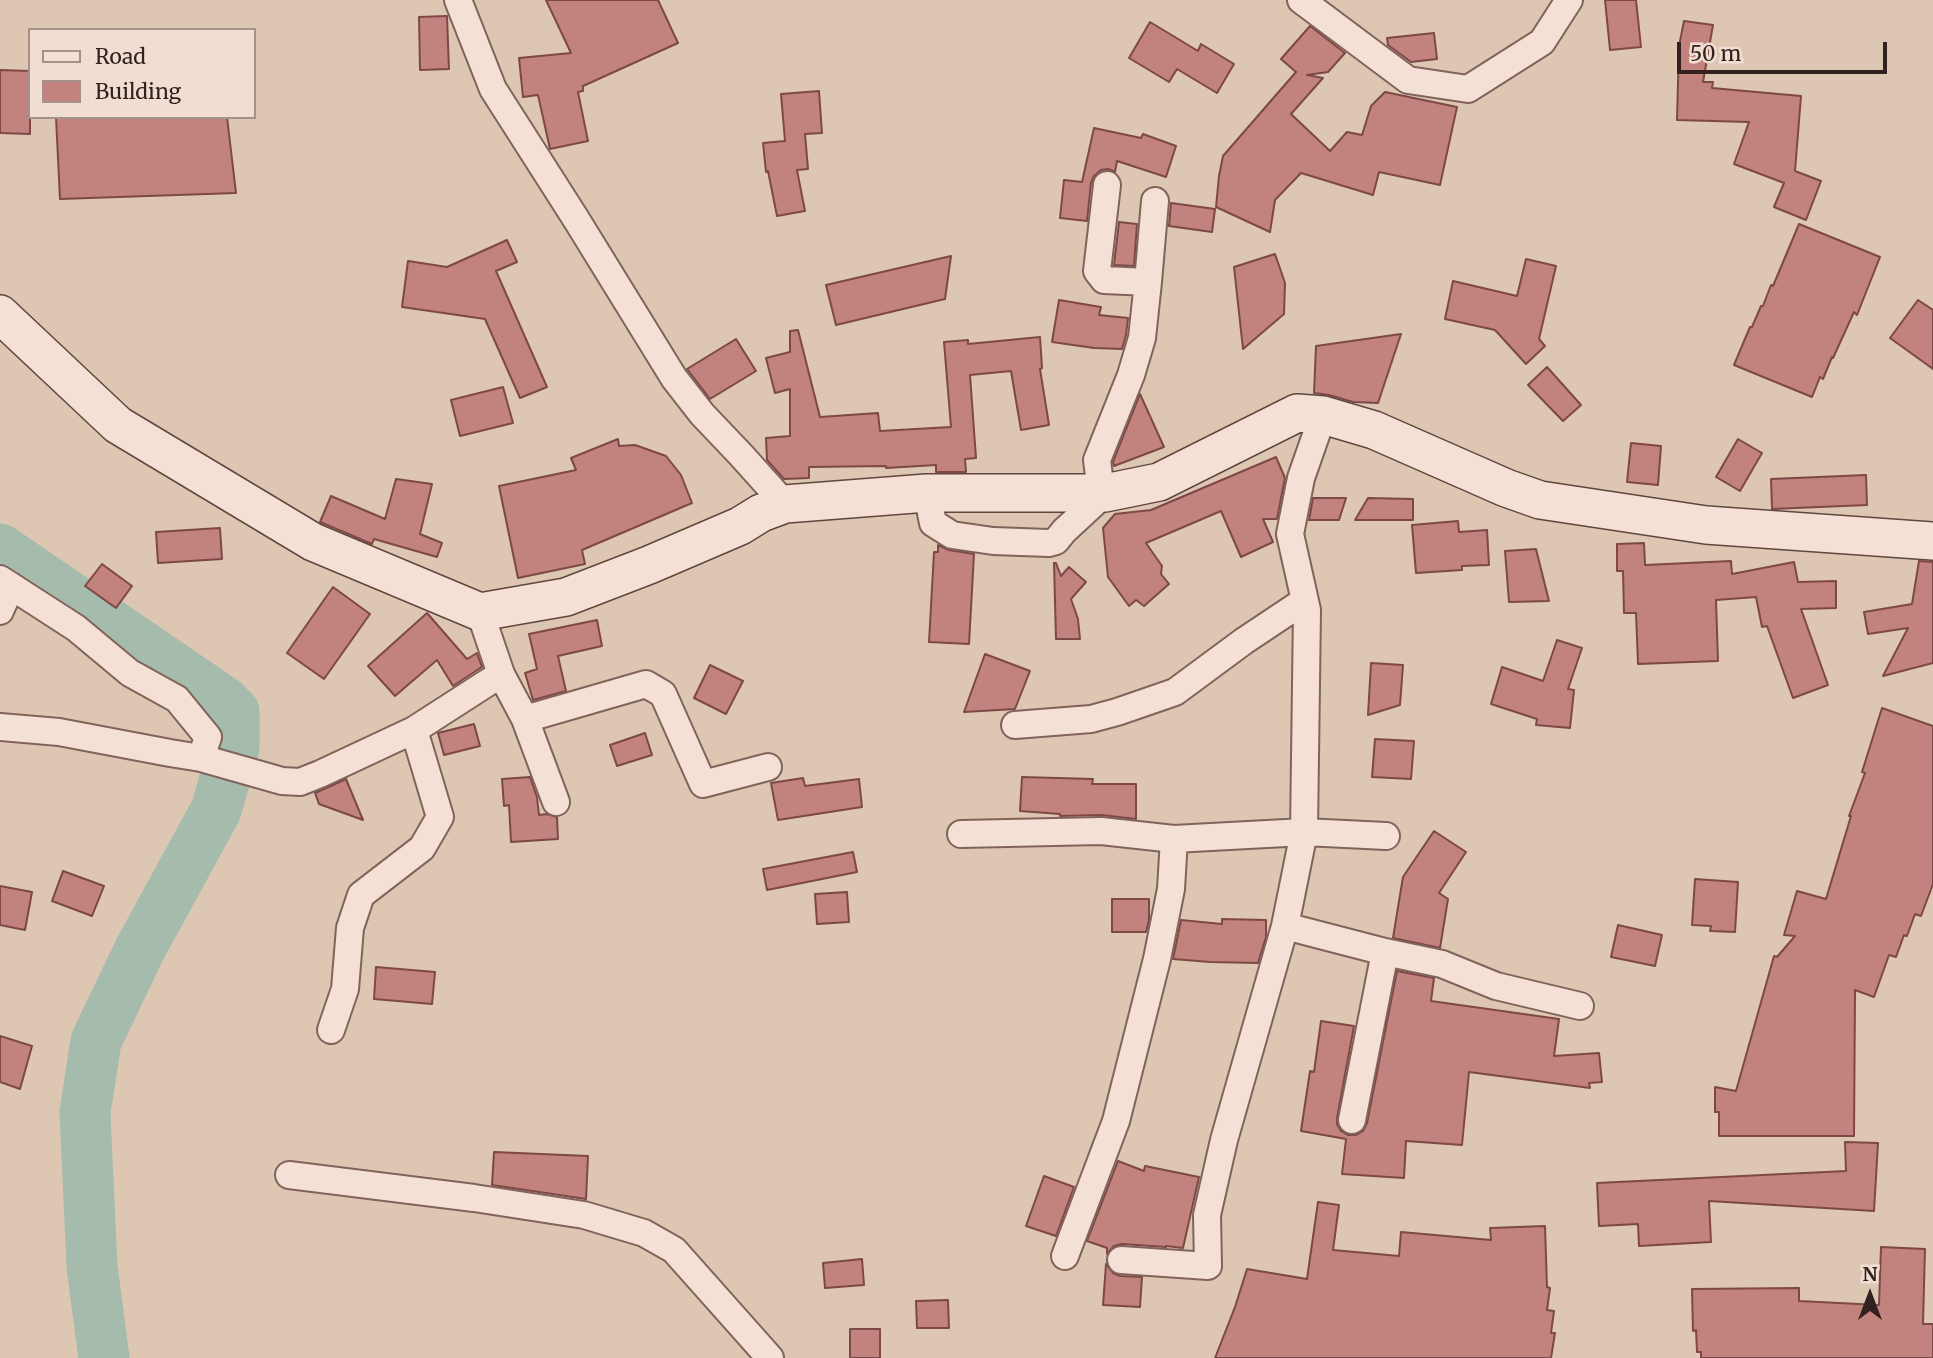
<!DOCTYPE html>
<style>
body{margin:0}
#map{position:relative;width:1933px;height:1358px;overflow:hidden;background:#e8d1c3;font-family:Merriweather,serif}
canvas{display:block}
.legend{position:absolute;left:28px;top:28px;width:228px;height:91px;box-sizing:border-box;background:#f1ddd2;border:2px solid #a5928a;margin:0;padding:9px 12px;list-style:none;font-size:21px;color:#32211e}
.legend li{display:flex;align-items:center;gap:14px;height:35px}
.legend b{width:35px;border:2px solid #a5928a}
.north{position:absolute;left:1835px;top:1260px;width:70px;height:70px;-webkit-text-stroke:5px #f1ddd2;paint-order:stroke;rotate:0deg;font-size:19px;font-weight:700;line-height:28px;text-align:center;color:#32211e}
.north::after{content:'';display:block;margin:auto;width:24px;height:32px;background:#32211e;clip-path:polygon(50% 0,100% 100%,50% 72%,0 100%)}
.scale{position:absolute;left:1677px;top:42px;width:210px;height:32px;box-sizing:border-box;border:4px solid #32211e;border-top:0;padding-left:9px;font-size:21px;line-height:24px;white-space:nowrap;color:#32211e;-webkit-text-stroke:5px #f1ddd2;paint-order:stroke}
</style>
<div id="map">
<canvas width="1933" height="1358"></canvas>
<ul class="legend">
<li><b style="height:9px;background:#f4e0d5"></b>Road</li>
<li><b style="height:19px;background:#c2827d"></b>Building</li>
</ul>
<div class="north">N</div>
<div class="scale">50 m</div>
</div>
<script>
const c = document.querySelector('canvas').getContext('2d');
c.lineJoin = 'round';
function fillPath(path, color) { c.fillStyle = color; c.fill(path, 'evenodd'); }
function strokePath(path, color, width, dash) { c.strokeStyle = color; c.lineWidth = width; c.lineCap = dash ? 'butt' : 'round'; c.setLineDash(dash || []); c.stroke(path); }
fillPath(new Path2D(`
 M0,0H1933V1358H0ZM30,30H254V117H30Z`), '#ddc7b2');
strokePath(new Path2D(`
 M0,549L223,701L234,712V748L216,810L140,949L96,1041L85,1112L92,1267L104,1358`), '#a5bcad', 51);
const building = new Path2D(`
 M546,0H658L678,43L583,86V91L578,92L588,141L550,149L538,95L523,97L519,58L571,53Z
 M1605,0H1636L1641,47L1610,50Z
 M447,16L449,69L420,70L419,17Z
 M1684,21L1713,25L1703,82H1713L1712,88L1801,96L1795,171L1821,181L1806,220L1774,207L1784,183L1734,164L1749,122L1677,120L1679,46Z
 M1150,22L1198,51L1201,44L1234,64L1217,93L1177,69L1169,82L1129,58Z
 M1310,26L1345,53L1328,72L1307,75L1323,78L1291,114L1330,151L1347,132L1362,135L1371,106L1385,92L1457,107L1440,185L1379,172L1373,195L1301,173L1275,200L1270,232L1216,207L1219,176L1223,156L1296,72L1281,59Z
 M1434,33L1437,59L1411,62L1388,45L1387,38Z
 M0,70L30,71V134L0,133Z
 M819,91L822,133L805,134L808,169L797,170L805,211L777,216L768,171L766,172L763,143L785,141L781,94Z
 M56,117H227L236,193L60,199Z
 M1094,128L1141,138L1143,134L1176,146L1166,177L1117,161L1115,172L1108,169L1101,170L1094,176L1091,183L1087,221L1060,218L1064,180L1082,182Z
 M1171,203L1215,209L1212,232L1169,226Z
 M1119,222L1137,224L1134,266L1114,265Z
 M1799,224L1880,257L1857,315L1854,312L1833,358L1832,357L1823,379L1820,377L1812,397L1734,365L1750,327H1752L1761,306H1763L1771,285L1773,286Z
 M507,240L517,262L496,271L547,387L520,398L485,319L402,307L408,261L447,267Z
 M1275,254L1285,283L1284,314L1243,349L1234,267Z
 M951,256L945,299L836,325L826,285Z
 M1526,259L1556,266L1539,339L1545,346L1526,364L1495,330L1445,319L1453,281L1517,296Z
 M1059,300L1101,307L1099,315L1128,318L1126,335L1122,349L1094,348L1052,342Z
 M1918,300L1933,310V369L1890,338Z
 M798,330L820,417L878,413L880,431L951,427L944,342L968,340V344L1040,337L1042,368L1040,369L1049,425L1021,430L1011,371L970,375L976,458L965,459L966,472H936V465L886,468V466L809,467V478L784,479L767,460L766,438L790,436V389L775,393L766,358L790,352V331Z
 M1401,334L1378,403L1353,402L1329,395L1314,393L1316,346Z
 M736,339L756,371L710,399L687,369Z
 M1547,367L1581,405L1563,421L1528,385Z
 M503,387L513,423L460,436L451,400Z
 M1140,394L1164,447L1114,466L1113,462Z
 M618,439L619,446L635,445L666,456L681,475L692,503L582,550L585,564L518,578L499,486L576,470L571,458Z
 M1738,439L1762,453L1740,491L1716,477Z
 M1631,443L1661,446L1658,485L1627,482Z
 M1276,457L1285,478L1277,519H1263L1273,542L1241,557L1221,511L1146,543L1162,566L1161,574L1169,584L1144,606L1136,600L1129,606L1108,577L1103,528L1115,514L1151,510Z
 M1866,475L1867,505L1772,509L1771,479Z
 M396,479L432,484L420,534L442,543L437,557L374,539L372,544L320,522L331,496L385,519Z
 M1313,498H1346L1339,520H1309Z
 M1368,498L1413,499V520H1355Z
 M1458,521L1459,532L1487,530L1489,565L1462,566V570L1416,573L1412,525Z
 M220,528L222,559L158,563L156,532Z
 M1644,543L1645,565L1731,561L1732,574L1794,562L1798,582L1836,581V608L1801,609L1828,685L1793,698L1767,626L1762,627L1756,597L1716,600L1718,661L1638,664L1636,613H1624L1623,571H1617V544Z
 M938,545L949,550L974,554L969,644L929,642L934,552H938Z
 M1536,549L1549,601L1509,602L1505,551Z
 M1919,561L1933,562V663L1883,676L1908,628L1868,634L1864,612L1912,604Z
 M1054,563H1056L1061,576L1069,567L1086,582L1071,599L1078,619L1080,639H1056Z
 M102,564L132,586L116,608L85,586Z
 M333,587L370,614L324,679L287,653Z
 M427,613L467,659L477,653L482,667L453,686L437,660L395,696L368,666Z
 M597,620L602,646L558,656L566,691L533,700L525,673L537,669L529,634Z
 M1557,640L1582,648L1568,689L1574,690L1570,728L1536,725L1537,719L1491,704L1502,667L1543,681Z
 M985,654L1030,671L1015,709L964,712Z
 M1371,663L1403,665L1400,705L1368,715Z
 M710,665L743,681L726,714L694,698Z
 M1882,708L1933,726V884L1921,916L1915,914L1907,936L1904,935L1896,957L1889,955L1874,997L1855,990L1854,1136H1719V1112H1715V1087L1736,1091L1774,956L1777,957L1795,936L1784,935L1797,891L1826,899L1851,816H1849L1865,773L1862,772Z
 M474,724L480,746L444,755L438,733Z
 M645,733L652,755L617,766L610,745Z
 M1375,739L1414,741L1411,779L1372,777Z
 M530,777L537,797L539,815L547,814L557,817L558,839L511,842L509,805L504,806L502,779Z
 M1022,777L1093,779L1092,784H1136V819L1101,815L1060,816V814L1020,811Z
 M803,778L805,786L859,779L862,807L778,820L771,783Z
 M346,779L363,820L319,804L315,793Z
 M1434,831L1466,852L1439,893L1448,899L1440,948L1393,938L1403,877Z
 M853,852L857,872L767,890L763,869Z
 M63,871L104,886L92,916L52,901Z
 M1695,879L1738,882L1735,932L1710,931L1711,926L1692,925Z
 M0,886L32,892L25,930L0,925Z
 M847,892L849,922L817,924L815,894Z
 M1112,899H1149V920L1146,932H1112Z
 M1222,919L1266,920V937L1258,963L1210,962L1173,959L1181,920L1222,924Z
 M1618,925L1662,935L1655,966L1611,957Z
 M376,967L435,972L432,1004L374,999Z
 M1397,971L1434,978L1431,1001L1559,1019L1554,1056L1599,1053L1602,1082L1589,1083L1590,1088L1469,1072L1462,1145L1406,1141L1404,1178L1342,1174L1346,1139L1301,1131L1310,1071L1314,1072L1321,1021L1354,1026L1337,1118V1124L1341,1131L1348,1135H1356L1363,1131L1367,1123Z
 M0,1036L32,1046L20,1089L0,1082Z
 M1845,1142L1878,1143L1874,1211L1709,1201L1711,1242L1639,1246L1638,1224L1599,1226L1597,1183L1846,1171Z
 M494,1152L588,1156L586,1199L492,1185Z
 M1118,1161L1144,1171L1145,1166L1199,1177L1183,1248L1166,1246V1247L1122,1244L1114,1246L1107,1254V1248L1087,1241Z
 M1044,1176L1074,1187L1056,1236L1026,1226Z
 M1318,1202L1339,1205L1333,1250L1399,1256L1401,1232L1491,1240L1490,1228L1545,1226L1547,1287L1550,1288L1547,1310L1554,1311L1551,1333H1555L1551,1358H1215L1235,1307L1247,1269L1307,1279Z
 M1881,1247L1925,1249L1923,1324H1933V1358H1701V1352H1697L1696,1330L1693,1331L1692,1289L1799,1288V1301L1879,1305Z
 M862,1259L864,1285L825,1288L823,1263Z
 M1106,1264L1113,1273L1120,1276L1142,1277L1140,1307L1103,1305Z
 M948,1300L949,1328H917L916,1301Z
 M850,1329H880V1358H850Z`);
fillPath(building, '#c2827d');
strokePath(building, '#7d4845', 2);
const street = new Path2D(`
 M458,0L493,89L576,219L674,378L702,414L741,455L785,504
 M1301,0L1408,80L1468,89L1542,42L1569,0
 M1148,282L1155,201
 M927,493L933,523L952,535L993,541L1049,543L1056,541L1064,531L1105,493L1099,476L1097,460L1131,375L1142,338L1148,282L1104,280L1097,271L1107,185
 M0,579L76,628L130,673L177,699L208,737L201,758L170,753L59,732L0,727
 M0,611L11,586
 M480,612L501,674L525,719L556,802
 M525,719L646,684L663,694L703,784L768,767
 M1015,725L1091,719L1117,712L1175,692L1244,641L1304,601
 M201,758L282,781L300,782L320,774L414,730L501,674
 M961,834L1101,831L1174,839L1304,832L1386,836
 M1285,926L1385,952L1352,1120
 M1385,952L1442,964L1496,986L1580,1006
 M331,1030L345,989L350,928L361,895L422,848L440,817L414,730
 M289,1175L474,1198L584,1215L644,1233L674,1250L770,1358
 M1065,1256L1116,1121L1157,959L1171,889L1174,839
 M1121,1260L1208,1266L1207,1215L1224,1140L1285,926L1304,832L1307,610L1290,534L1301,478L1323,415`);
const secondary = new Path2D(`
 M0,314L118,425L313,542L480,612L566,597L649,565L740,526L761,513L785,504L927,493H1105L1159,482L1297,413L1323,415L1374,430L1506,488L1540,500L1706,525L1933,541`);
strokePath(street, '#81635c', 30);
strokePath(secondary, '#62453f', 40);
strokePath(street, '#f4e0d5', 26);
strokePath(secondary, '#f4e0d5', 37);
</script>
